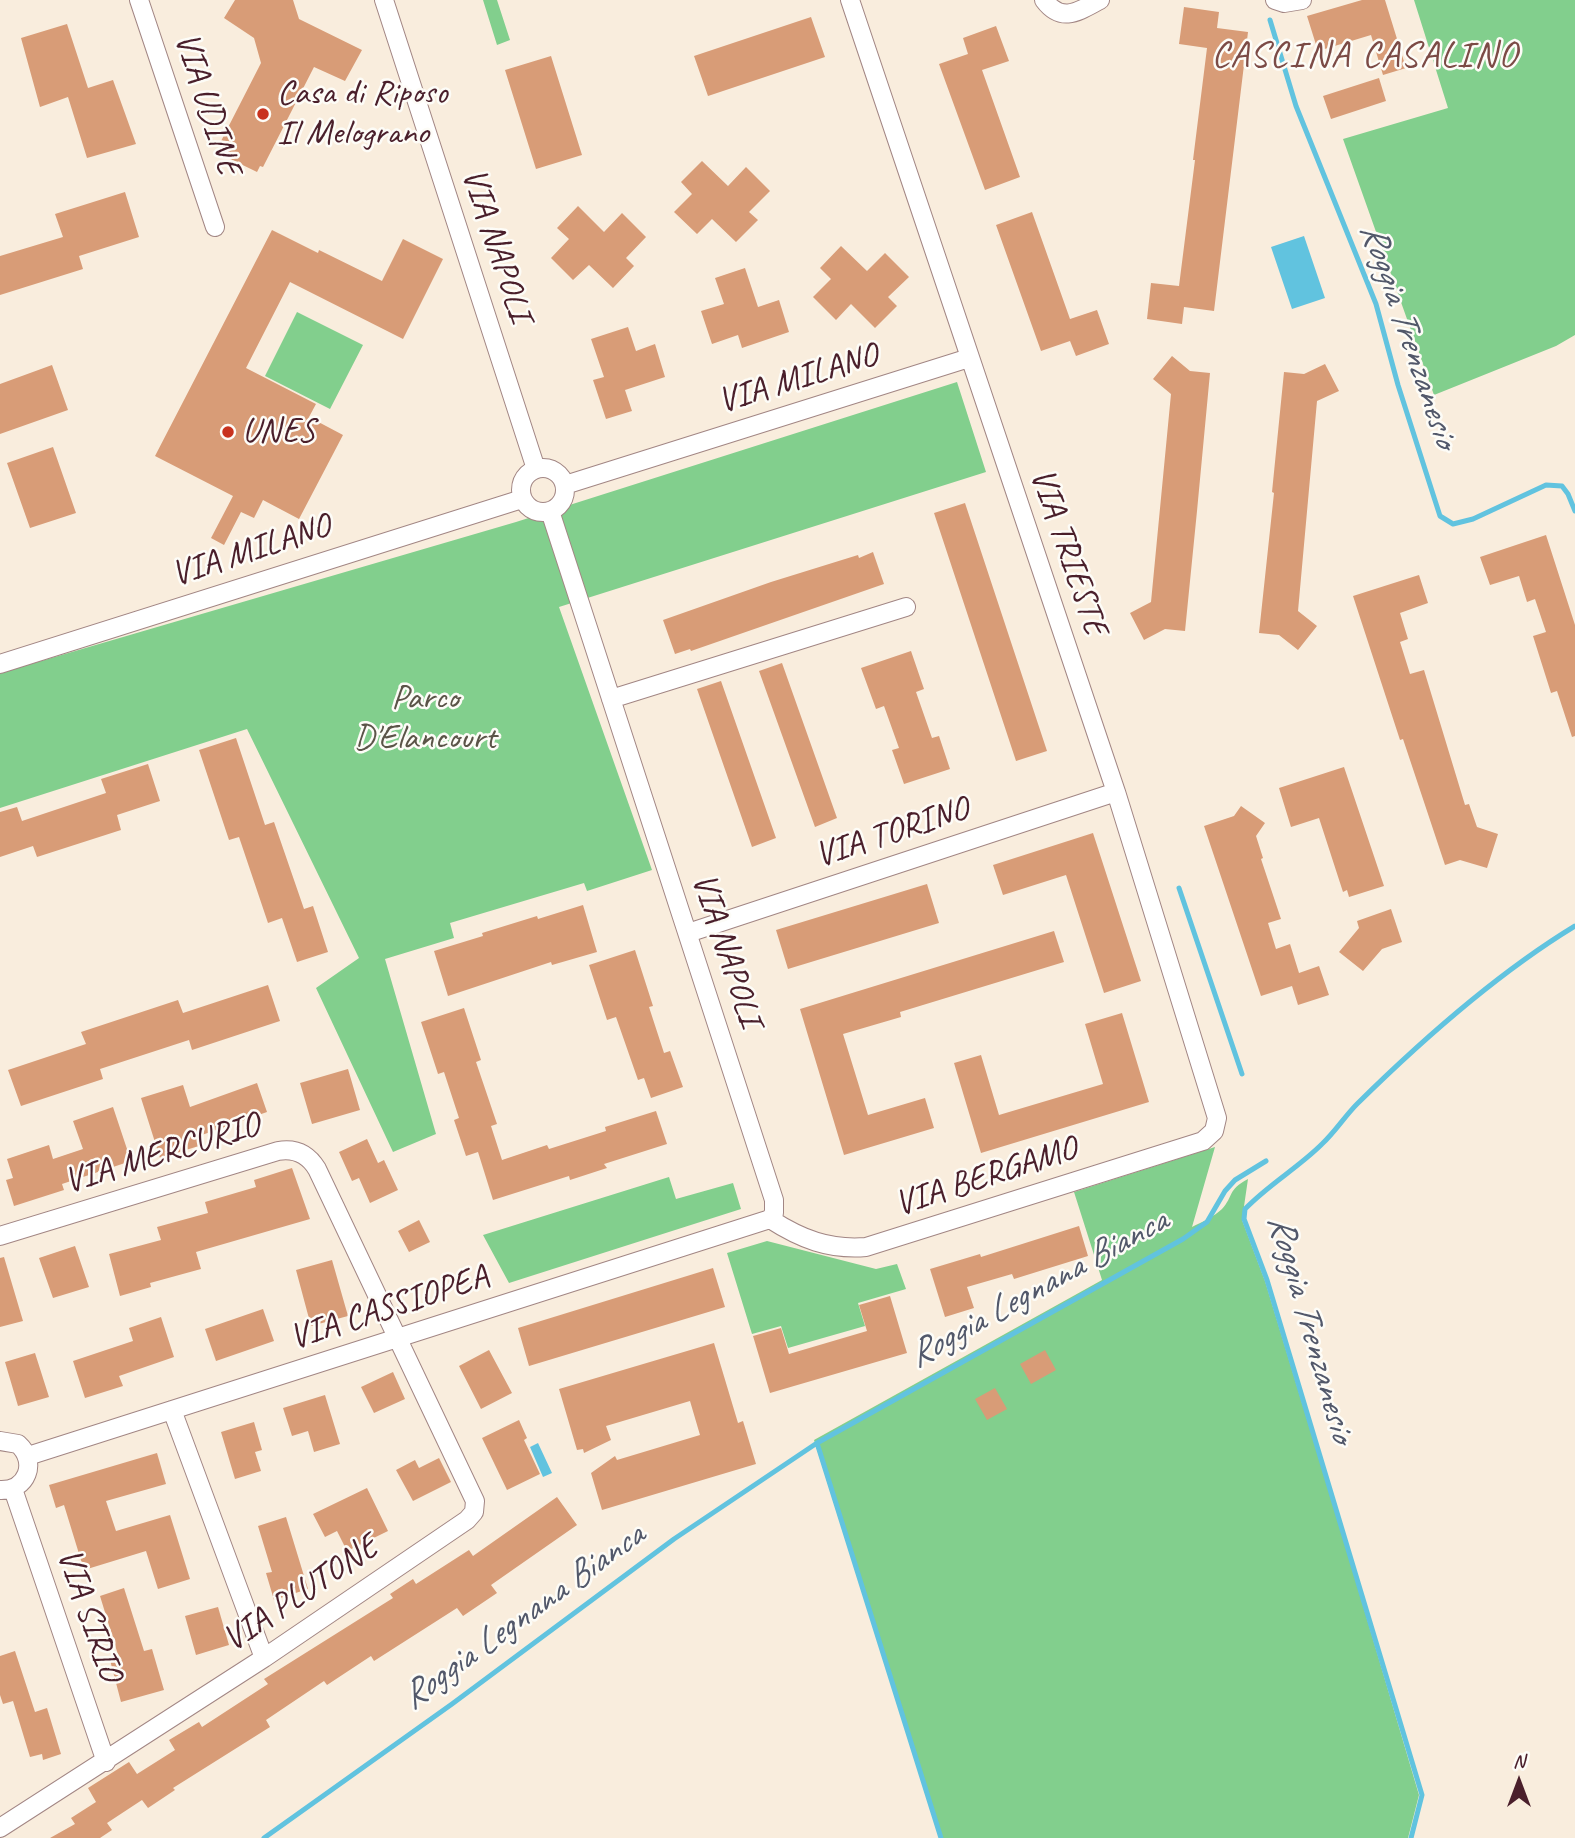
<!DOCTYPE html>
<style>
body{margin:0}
#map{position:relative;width:1575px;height:1838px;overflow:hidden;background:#f9eddd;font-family:Caveat,sans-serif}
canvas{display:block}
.north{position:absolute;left:1484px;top:1747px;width:70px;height:70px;-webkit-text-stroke:5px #fdfcf7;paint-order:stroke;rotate:0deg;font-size:19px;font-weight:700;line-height:28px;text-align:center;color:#4a1f2b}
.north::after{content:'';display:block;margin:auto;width:24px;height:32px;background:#4a1f2b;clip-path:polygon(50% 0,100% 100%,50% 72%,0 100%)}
</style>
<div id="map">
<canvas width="1575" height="1838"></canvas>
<div class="north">N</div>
</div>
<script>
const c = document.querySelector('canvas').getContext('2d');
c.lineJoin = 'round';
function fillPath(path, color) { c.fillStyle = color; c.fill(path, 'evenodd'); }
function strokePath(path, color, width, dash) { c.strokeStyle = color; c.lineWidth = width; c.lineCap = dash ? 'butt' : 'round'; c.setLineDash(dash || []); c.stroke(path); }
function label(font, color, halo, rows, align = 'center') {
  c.font = font + ' Caveat,sans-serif'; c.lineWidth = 5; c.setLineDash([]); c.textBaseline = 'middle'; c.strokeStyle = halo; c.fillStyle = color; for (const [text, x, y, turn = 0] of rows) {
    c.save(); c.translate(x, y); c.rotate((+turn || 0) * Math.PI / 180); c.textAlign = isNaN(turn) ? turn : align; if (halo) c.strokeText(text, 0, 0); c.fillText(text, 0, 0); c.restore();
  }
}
fillPath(new Path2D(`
 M483,0H497L510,40L497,45Z
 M1414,0H1575V335L1556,346L1434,395L1343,139L1448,108Z
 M297,312L363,345L330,409L265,376Z
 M957,382L986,472L559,607L652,870L587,891L584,883L450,923L454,938L385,959L436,1134L393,1152L316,988L359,958L247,729L0,808V673L516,522Z
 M1215,1147L1192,1227C1200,1223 1215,1216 1222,1209C1234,1196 1227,1190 1248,1179L1242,1220L1265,1281L1344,1541L1419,1795L1408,1838H940L814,1440L1102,1280L1074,1192Z
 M669,1177L676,1199L733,1183L741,1209L509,1283L483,1235Z
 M767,1241L876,1269L897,1264L906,1289L858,1303L865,1326L788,1348L781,1326L752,1334L727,1253Z`), '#82cf8d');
fillPath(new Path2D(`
 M1304,236L1325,298L1292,309L1271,247Z
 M538,1443L552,1473L543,1477L530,1447Z`), '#61c3df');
strokePath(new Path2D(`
 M1270,20L1296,106L1376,304L1398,385L1440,516L1453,524L1473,519L1546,485L1562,486L1568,494L1575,511
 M1179,888L1242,1074
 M817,1443L941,1838
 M264,1838L452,1704L674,1539L817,1443L1183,1239L1207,1222L1225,1191L1235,1180L1266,1161
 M1411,1838L1422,1795L1267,1280L1244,1219L1245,1209C1269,1184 1298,1168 1322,1144C1335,1132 1345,1116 1357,1104C1423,1039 1496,974 1575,926`), '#61c3df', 5);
fillPath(new Path2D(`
 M235,0H293L299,19L362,50L345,81L314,67L263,167L260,166L257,172L218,153L221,147H218L261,63L254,38L224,18Z
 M1362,0H1385L1406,68L1383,75L1371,35L1318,51L1307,16Z
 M1184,7L1219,12L1217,28L1248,32L1214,311L1184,307L1182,324L1147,319L1151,283L1179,286L1195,160H1193L1207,48L1179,44Z
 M811,17L825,57L708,96L694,56Z
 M67,24L88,88L113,80L136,144L87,158L68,97L40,107L21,38Z
 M996,26L1009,61L982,70L1020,177L985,190L939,64L968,54L963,38Z
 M551,56L582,155L536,169L505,70Z
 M1379,78L1386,101L1331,119L1323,96Z
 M702,161L728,186L746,167L770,191L749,212L758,220L736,242L712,219L697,234L674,212L692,194L681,182Z
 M125,192L139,237L79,256L83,269L0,295V256L63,237L55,214Z
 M578,206L604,232L622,213L646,237L626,258L634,266L613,288L589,265L573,280L551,258L569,239L557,228Z
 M1032,212L1070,319L1097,310L1109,344L1076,356L1070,341L1041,351L996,225Z
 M272,230L318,253L319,250L382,281L403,239L443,259L403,339L290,282L246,368L316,404L309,417L343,435L299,519L263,500L254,518L241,512L224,545L211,538L233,496L155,456Z
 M841,246L867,271L885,253L909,277L888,297L897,306L875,328L851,304L836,320L813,297L831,279L820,268Z
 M745,268L758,307L779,300L789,332L742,348L738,335L712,344L701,311L724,304L715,278Z
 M628,327L636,351L655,344L665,377L625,390L632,411L606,419L593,380L604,377L591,339Z
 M1172,356L1190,371L1210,373L1197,511L1185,631L1165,629L1144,640L1130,613L1151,602L1171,394L1153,379Z
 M1325,364L1339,391L1317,401L1298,611L1317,626L1298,650L1279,635L1259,633L1274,493L1272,492L1284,372L1304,374Z
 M52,365L68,410L0,434V384Z
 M53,447L76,513L30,528L7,463Z
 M965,503L1047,751L1016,761L934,513Z
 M1546,535L1575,625V736L1572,737L1557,691L1551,693L1533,636L1546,632L1535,599L1527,602L1519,576L1490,585L1480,557Z
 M873,552L884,584L691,651L690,649L675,654L663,620L771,582L858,555L859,558Z
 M1419,575L1428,603L1400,613L1408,639L1400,642L1410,674L1424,670L1465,805L1469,804L1477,827L1498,834L1487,868L1460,860L1445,865L1403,739L1400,740L1353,596Z
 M911,651L924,689L916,692L932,738L939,736L950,769L904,784L892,750L899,748L884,706L876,709L861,668Z
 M782,663L837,818L815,827L759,671Z
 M721,681L776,838L752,847L697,689Z
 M236,738L265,825L274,822L304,909L313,906L328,952L297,962L282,918L268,923L239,837L229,840L199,750Z
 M148,764L160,801L117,815L121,830L37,857L33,846L0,857V812L17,807L22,821L106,793L101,779Z
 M1344,767L1384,886L1349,897L1347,890L1343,892L1319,818L1291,827L1279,788Z
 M1241,806L1265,823L1256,836L1263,858L1261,859L1281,919L1268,923L1276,949L1290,944L1299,973L1319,966L1329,995L1298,1005L1292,986L1261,996L1204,826L1234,816Z
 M1093,833L1141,981L1104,993L1066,875L1003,895L993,865Z
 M927,884L939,923L788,969L776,930Z
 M583,905L597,952L552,965L551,962L448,996L434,951L483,936L482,933L537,916L538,919Z
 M1391,909L1402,942L1382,949L1363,971L1339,952L1359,928L1357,921Z
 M1054,931L1064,962L900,1012L901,1017L843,1034L868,1115L925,1098L934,1128L844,1155L800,1009Z
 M635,950L653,1006L649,1007L664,1053L670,1051L683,1087L651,1098L644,1078L638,1080L616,1017L607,1020L589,965Z
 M268,985L280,1021L192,1050L189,1040L100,1069L103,1079L21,1106L8,1070L86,1044L81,1032L178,1000L183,1013Z
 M464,1008L481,1060L476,1062L497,1124L491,1126L502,1160L547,1145L549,1149L606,1131L605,1127L656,1111L667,1144L604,1164L607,1168L570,1180L569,1176L493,1200L478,1152L466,1156L454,1120L459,1118L444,1072L438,1074L421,1022Z
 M1122,1013L1149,1102L981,1153L954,1063L981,1055L999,1115L1103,1084L1085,1024Z
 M348,1069L360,1110L312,1124L300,1083Z
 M257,1083L267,1112L199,1136L202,1145L160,1158L141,1098L183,1085L190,1107Z
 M113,1107L131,1161L62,1184L64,1190L14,1206L6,1180L13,1178L7,1159L49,1145L53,1159L83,1149L73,1121Z
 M367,1139L378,1163L384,1160L398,1190L370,1203L359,1178L352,1181L339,1152Z
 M292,1168L310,1219L196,1252L201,1269L150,1283L151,1287L120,1296L109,1254L161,1240L157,1227L208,1213L205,1202L256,1187L254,1180Z
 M419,1220L430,1242L409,1252L398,1231Z
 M1079,1226L1088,1256L1014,1279L1012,1274L967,1287L974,1308L945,1317L930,1269L980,1254L981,1257Z
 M75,1246L89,1287L53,1298L39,1258Z
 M4,1257L23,1321L0,1327V1258Z
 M332,1260L348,1316L311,1326L296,1270Z
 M713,1268L725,1307L529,1366L518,1328Z
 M890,1296L907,1353L770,1393L753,1336L781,1328L789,1354L867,1331L859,1305Z
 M263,1309L274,1341L216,1361L205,1329Z
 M161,1317L174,1357L119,1376L123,1386L85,1398L73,1361L133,1341L129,1328Z
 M714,1343L738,1423L743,1421L756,1464L602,1510L591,1473L615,1456L617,1460L700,1435L690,1401L606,1426L611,1440L584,1453L583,1449L577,1450L559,1389Z
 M489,1350L512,1393L481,1409L459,1366Z
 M1045,1350L1056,1370L1031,1384L1020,1364Z
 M35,1353L49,1397L18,1406L5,1362Z
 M393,1372L405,1399L374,1413L361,1387Z
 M995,1388L1007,1409L987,1420L975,1399Z
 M325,1395L340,1444L314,1452L308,1431L292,1436L283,1408Z
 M519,1420L527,1438L524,1440L540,1474L507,1490L482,1438Z
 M254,1422L262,1450L255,1452L261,1471L235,1479L221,1432Z
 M157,1453L166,1484L106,1501L116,1531L170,1515L190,1579L158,1589L146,1551L84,1570L64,1505L56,1508L49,1485Z
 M439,1458L451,1482L413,1501L396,1470L415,1460L419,1468Z
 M367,1488L388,1531L347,1551L337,1531L325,1537L313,1514Z
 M557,1497L577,1525L491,1585L497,1593L463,1616L457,1608L374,1661L371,1656L327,1685L324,1681L266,1720L270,1727L173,1788L175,1790L148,1808L142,1800L107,1823L112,1830L100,1838H50L75,1824L71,1818L96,1802L88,1788L129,1762L137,1774L175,1750L169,1740L199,1722L202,1727L268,1684L264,1679L393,1598L390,1594L413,1579L416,1584L469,1550L473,1556Z
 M286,1517L308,1589L274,1600L266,1573L272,1572L258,1526Z
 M124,1588L144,1651L152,1649L164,1690L121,1702L110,1660L119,1658L100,1596Z
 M218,1607L229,1645L196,1655L185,1616Z
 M15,1651L35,1712L47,1708L61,1754L43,1760L42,1754L30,1757L13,1701L3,1704L0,1695V1656Z`), '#d89c77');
const minor = new Path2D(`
 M139,0L215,227
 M384,0L536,469
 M1044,0C1062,24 1079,11 1100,0
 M1275,0L1284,3L1302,0
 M521 490a22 22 0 1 1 44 0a22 22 0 1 1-44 0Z
 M565,485L969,358
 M550,511L774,1200V1213L770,1219
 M0,664L522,499
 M611,699L906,607
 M688,933L1116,792
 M770,1219C801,1239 829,1250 866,1247L1203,1141L1214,1131L1217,1118L1116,792L850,0
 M0,1236L278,1151C295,1148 308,1154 317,1169L475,1501L474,1512L467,1520L264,1658L0,1828
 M172,1410L264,1658
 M0,1441L18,1444C38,1462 27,1491 0,1490
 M28,1456L770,1219
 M13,1489L106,1762`);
strokePath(minor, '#a28684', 20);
strokePath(minor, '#fff', 18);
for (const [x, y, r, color] of [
 [263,114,7,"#c8321e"],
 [228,432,7,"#c8321e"]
]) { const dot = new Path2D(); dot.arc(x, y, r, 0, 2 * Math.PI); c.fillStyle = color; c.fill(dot); strokePath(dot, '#fdfcf7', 2.5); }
label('35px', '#4a1f2b', '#fdfcf7', [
 ["Casa di Riposo",277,94],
 ["Il Melograno",277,134],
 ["UNES",242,432]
], 'left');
label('35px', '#4a1f2b', '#fdfcf7', [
 ["VIA UDINE",207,104,72],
 ["VIA NAPOLI",496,245,72],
 ["VIA MILANO",798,379,-17],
 ["VIA MILANO",251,551,-18],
 ["VIA TRIESTE",1068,552,71],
 ["VIA TORINO",892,833,-18],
 ["VIA NAPOLI",726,950,72],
 ["VIA MERCURIO",162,1154,-17],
 ["VIA BERGAMO",986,1177,-18],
 ["VIA CASSIOPEA",389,1308,-18],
 ["VIA PLUTONE",301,1594,-34],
 ["VIA SIRIO",89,1615,71]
]);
label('35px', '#5b5448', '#fdfcf7', [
 ["Parco",425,699],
 ["D'Elancourt",425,739]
]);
c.letterSpacing = '2px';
label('37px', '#7c4b46', '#fdfcf7', [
 ["CASCINA CASALINO",1365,56]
]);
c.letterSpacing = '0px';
label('italic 37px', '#52586a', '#fdfcf7', [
 ["Roggia Trenzanesio",1408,335,71],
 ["Roggia Legnana Bianca",1038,1289,-29],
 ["Roggia Trenzanesio",1310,1328,74],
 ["Roggia Legnana Bianca",523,1617,-36]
]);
</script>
